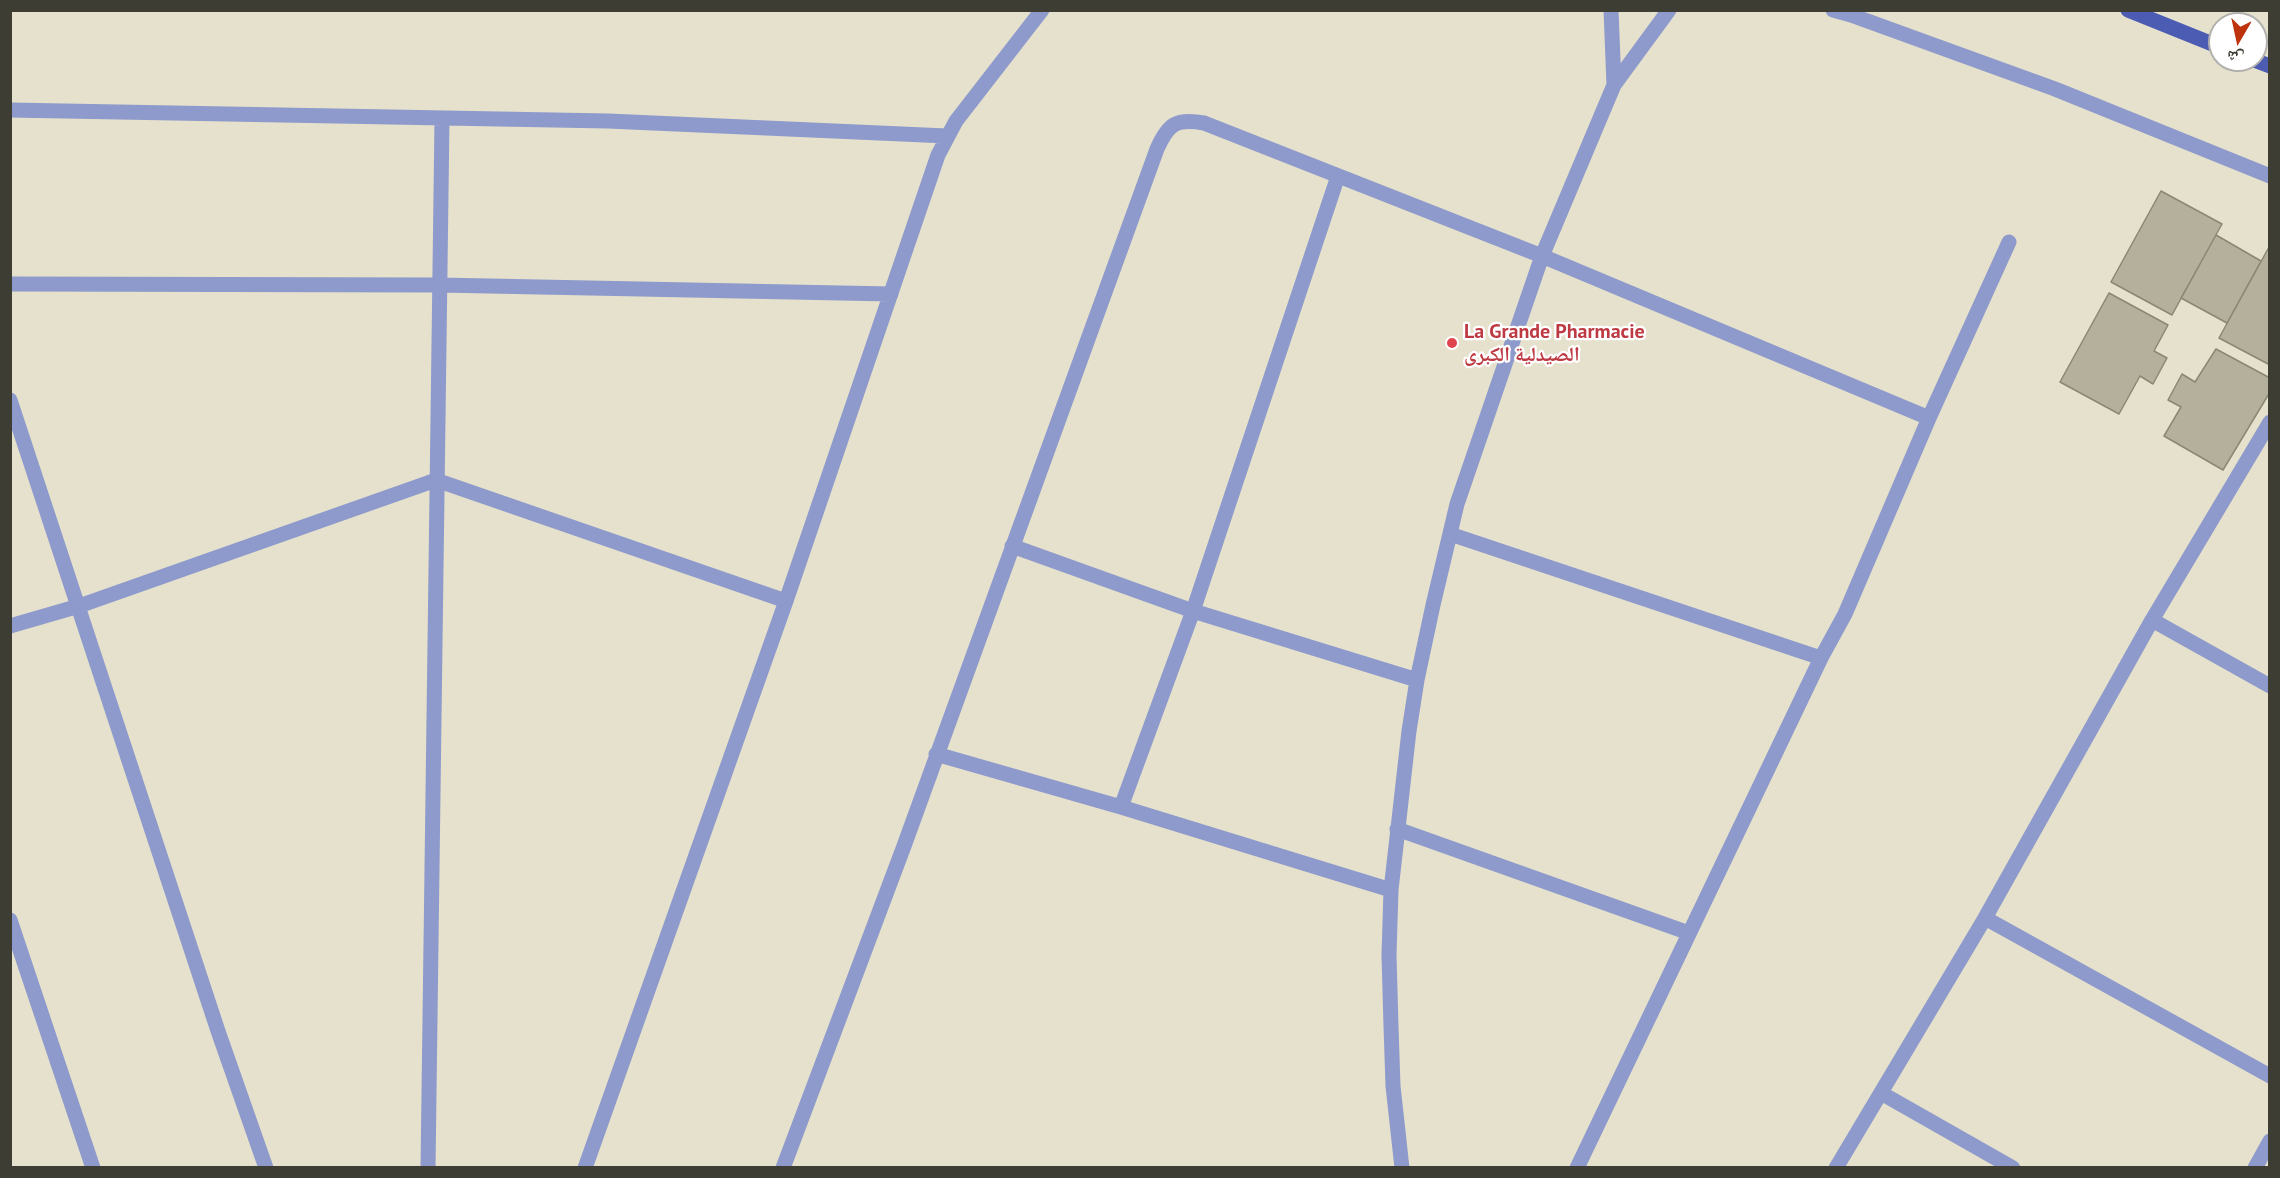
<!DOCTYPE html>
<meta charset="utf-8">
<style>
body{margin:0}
#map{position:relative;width:2280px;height:1178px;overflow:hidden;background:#e5e1cc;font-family:"PT Sans","Noto Naskh Arabic",sans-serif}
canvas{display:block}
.frame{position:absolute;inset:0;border:12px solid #3e3d34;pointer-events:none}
.north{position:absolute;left:2208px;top:12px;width:60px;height:60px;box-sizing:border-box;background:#fff;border:2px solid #b2b1ae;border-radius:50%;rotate:189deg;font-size:16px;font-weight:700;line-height:24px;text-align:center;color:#3e3d34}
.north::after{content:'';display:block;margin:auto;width:21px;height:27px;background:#bd330b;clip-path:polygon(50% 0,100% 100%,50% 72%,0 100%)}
</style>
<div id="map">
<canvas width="2280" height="1178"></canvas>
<div class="frame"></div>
<div class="north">ش</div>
</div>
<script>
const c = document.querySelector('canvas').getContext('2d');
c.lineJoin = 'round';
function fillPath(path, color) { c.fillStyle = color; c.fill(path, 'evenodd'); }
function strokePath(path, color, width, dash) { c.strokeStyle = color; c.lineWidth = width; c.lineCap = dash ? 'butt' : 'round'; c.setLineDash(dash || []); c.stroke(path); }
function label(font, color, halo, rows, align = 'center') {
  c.font = font + ' "PT Sans","Noto Naskh Arabic",sans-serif'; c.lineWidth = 4.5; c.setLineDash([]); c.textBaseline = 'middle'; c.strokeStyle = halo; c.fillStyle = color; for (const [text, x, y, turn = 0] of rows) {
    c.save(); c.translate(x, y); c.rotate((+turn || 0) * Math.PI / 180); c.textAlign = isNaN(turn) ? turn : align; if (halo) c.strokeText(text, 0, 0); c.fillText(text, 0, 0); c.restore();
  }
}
const building = new Path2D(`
 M2161,191L2222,224L2172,315L2111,282Z
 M2216,235L2261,261L2227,323L2181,298Z
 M2269,247H2270V365L2219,338Z
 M2109,293L2168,325L2154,351L2167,358L2153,384L2140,376L2119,414L2060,382Z
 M2216,349L2270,378V392L2223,470L2164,436L2181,407L2168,400L2182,374L2195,382Z`);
fillPath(building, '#b4b09c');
strokePath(building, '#8a8773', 1.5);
strokePath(new Path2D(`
 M1611,10L1614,85
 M1833,10L1851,15L2055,89L2270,176
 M10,110L608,121L947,136
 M10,284L439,285L891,294
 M10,400L218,1031L266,1168
 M1450,534L1821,658L1845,614L1929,418L2009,242
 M1012,546L1193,611L1417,680
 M2152,620L2270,686
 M10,626L79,606L436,480L786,601
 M936,754L1121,807L1391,890
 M1121,807L1193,611L1338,176
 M1397,829L1689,933
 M1985,918L2270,1076
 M10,920L93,1168
 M1881,1093L2013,1168
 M428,1168L442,119
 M585,1168L786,601L938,155L956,121L1042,10
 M783,1168L904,846L1157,149C1168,124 1176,118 1204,123L1542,256L1929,418
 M1402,1168L1393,1086L1391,1026L1389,955L1391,890L1409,731L1417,680L1433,605L1457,504L1542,256L1614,85L1669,10
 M1577,1168L1821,658
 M1836,1168L1985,918L2152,620L2270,422
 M2255,1168L2270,1141`), '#8e9acb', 15);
strokePath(new Path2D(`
 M2128,10L2220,47
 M2254,60L2270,66`), '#4c5cb3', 15);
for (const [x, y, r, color] of [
 [1452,343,6,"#e0444e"]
]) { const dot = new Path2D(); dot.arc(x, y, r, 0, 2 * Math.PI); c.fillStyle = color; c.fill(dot); strokePath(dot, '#fff', 2); }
label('bold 20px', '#be3a42', '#fff', [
 ["La Grande Pharmacie",1464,332],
 ["الصيدلية الكبرى",1464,355]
], 'left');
</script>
